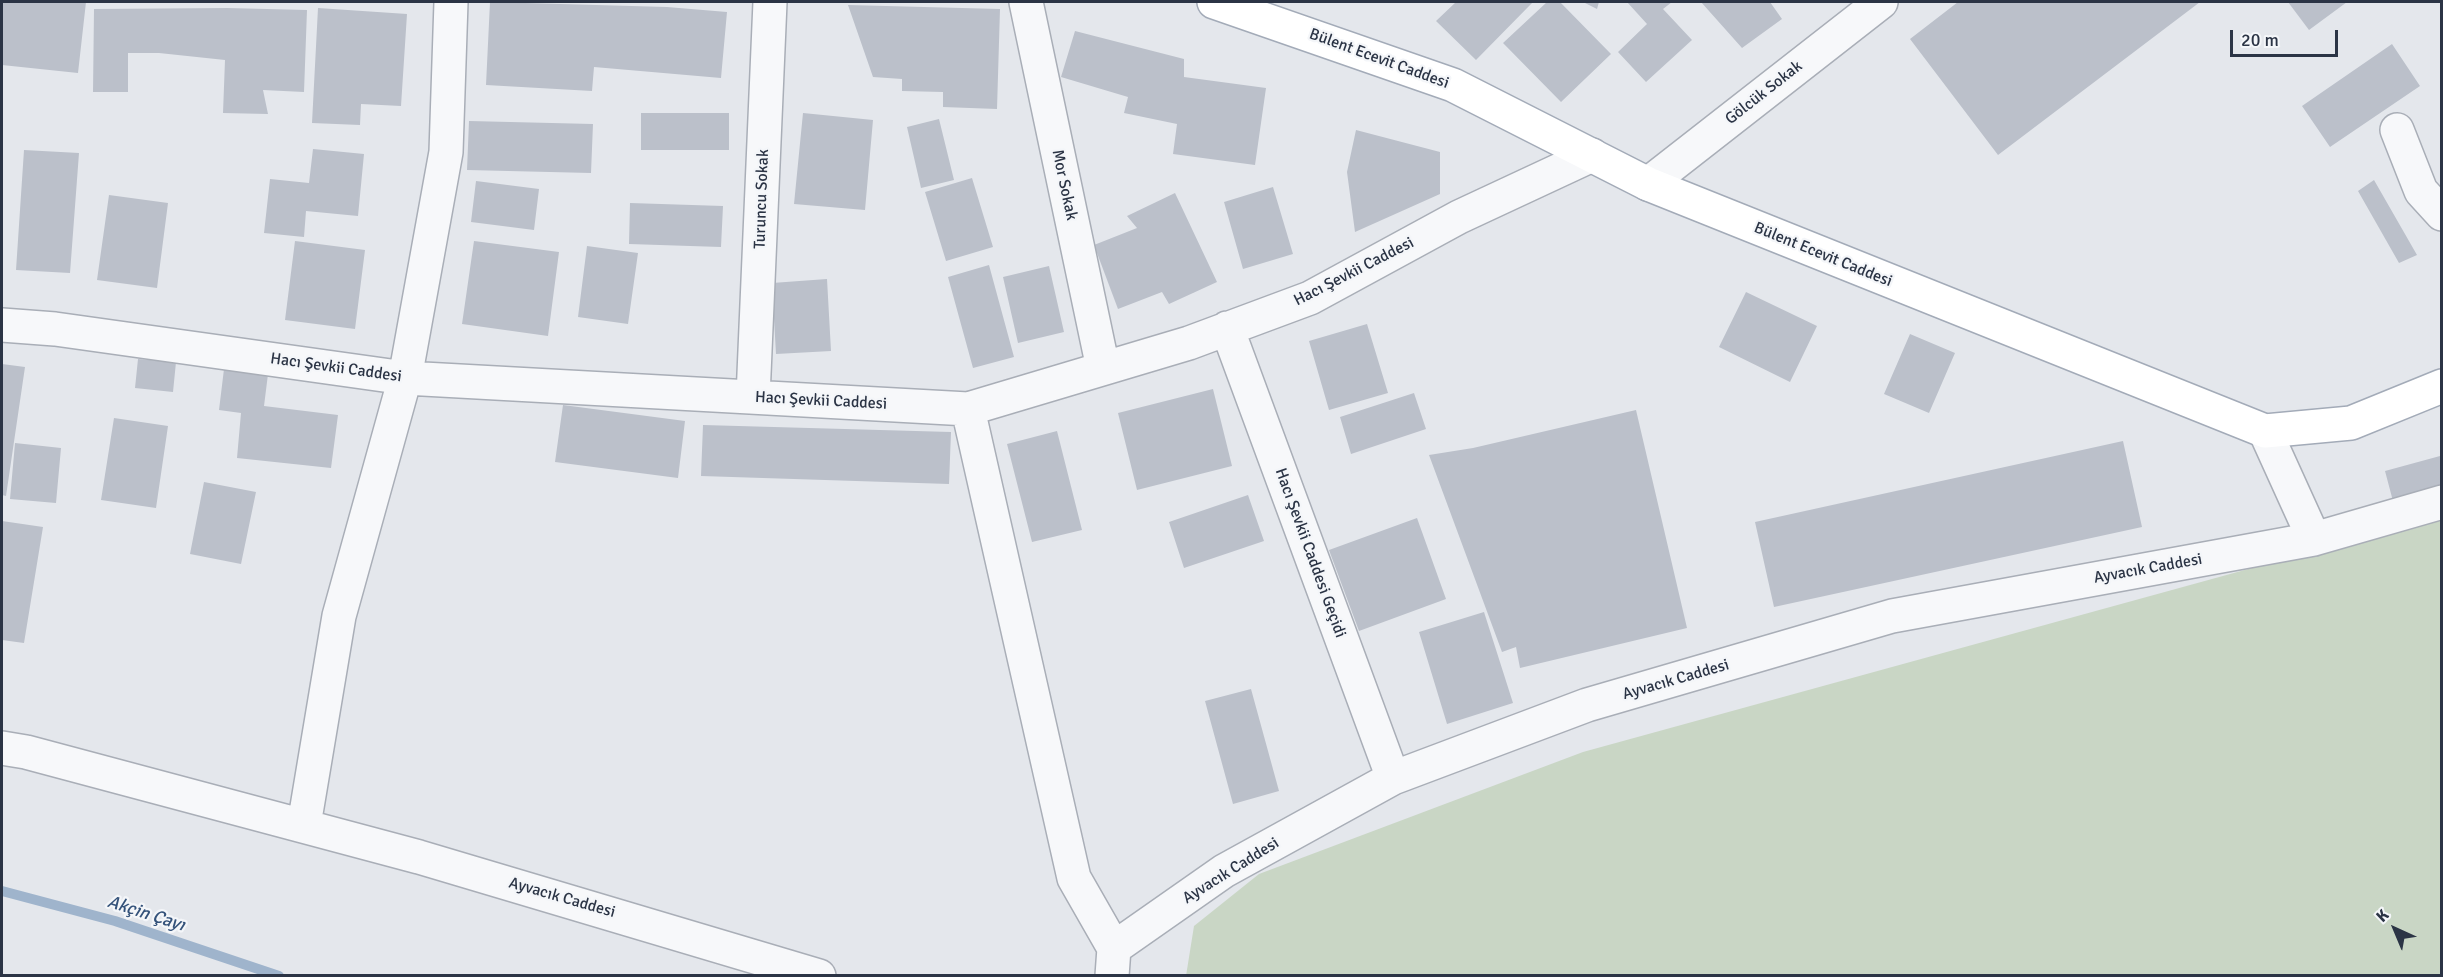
<!DOCTYPE html>
<meta charset="utf-8">
<style>
body{margin:0}
#map{position:relative;width:2443px;height:977px;overflow:hidden;background:#e4e7ec;font-family:Signika,sans-serif}
canvas{display:block}
.frame{position:absolute;inset:0;border:3px solid #2b3445;pointer-events:none}
.north{position:absolute;left:2365px;top:899px;width:60px;height:60px;-webkit-text-stroke:4px #f4f6f9;paint-order:stroke;rotate:316deg;font-size:16px;font-weight:700;line-height:24px;text-align:center;color:#2b3445}
.north::after{content:'';display:block;margin:auto;width:21px;height:27px;background:#2b3445;clip-path:polygon(50% 0,100% 100%,50% 72%,0 100%)}
.scale{position:absolute;left:2230px;top:30px;width:108px;height:27px;box-sizing:border-box;border:3px solid #2b3445;border-top:0;padding-left:8px;font-size:18px;line-height:21px;white-space:nowrap;color:#2b3445;-webkit-text-stroke:4px #f4f6f9;paint-order:stroke}
</style>
<div id="map">
<canvas width="2443" height="977"></canvas>
<div class="frame"></div>
<div class="north">K</div>
<div class="scale">20 m</div>
</div>
<script>
const c = document.querySelector('canvas').getContext('2d');
c.lineJoin = 'round';
function fillPath(path, color) { c.fillStyle = color; c.fill(path, 'evenodd'); }
function strokePath(path, color, width, dash) { c.strokeStyle = color; c.lineWidth = width; c.lineCap = dash ? 'butt' : 'round'; c.setLineDash(dash || []); c.stroke(path); }
function label(font, color, halo, rows, align = 'center') {
  c.font = font + ' Signika,sans-serif'; c.lineWidth = 4.5; c.setLineDash([]); c.textBaseline = 'middle'; c.strokeStyle = halo; c.fillStyle = color; for (const [text, x, y, turn = 0] of rows) {
    c.save(); c.translate(x, y); c.rotate((+turn || 0) * Math.PI / 180); c.textAlign = isNaN(turn) ? turn : align; if (halo) c.strokeText(text, 0, 0); c.fillText(text, 0, 0); c.restore();
  }
}
fillPath(new Path2D(`
 M2441,516V975L1186,976L1194,926L1259,874L1583,752Z`), '#c9d6c5');
strokePath(new Path2D(`
 M2,891L115,921L279,976`), '#9fb4cc', 10);
fillPath(new Path2D(`
 M2,2H86L78,73L2,65Z
 M490,2L667,7L727,12L721,78L594,67L592,91L486,85Z
 M1456,2H1533L1476,60L1436,21Z
 M1547,2H1560L1611,54L1561,102L1503,43Z
 M1583,2H1599L1597,9Z
 M1627,2H1672L1663,9L1692,40L1646,82L1618,52L1647,24Z
 M1701,2H1770L1782,19L1742,48Z
 M1958,2H2200L1998,155L1910,39Z
 M2288,2H2347L2309,30Z
 M848,5L1000,9L997,109L943,107V92L902,91V79L873,77Z
 M227,8L307,10L304,92L263,90L268,114L223,113L225,60L159,53H128V92H93L94,9Z
 M318,8L407,14L401,106L361,104L360,125L312,123Z
 M1075,31L1184,59V77L1266,88L1255,165L1173,154L1177,124L1124,113L1128,97L1061,77Z
 M2392,44L2420,86L2330,147L2302,106Z
 M641,113H729V150H641Z
 M803,113L873,120L865,210L794,204Z
 M939,119L954,180L921,188L907,127Z
 M469,121L593,124L591,173L467,170Z
 M1356,130L1440,152V194L1355,232L1347,172Z
 M313,149L364,154L358,216L306,211L304,237L264,233L270,179L309,183Z
 M24,150L79,153L70,273L16,270Z
 M972,178L993,247L946,261L925,192Z
 M2374,180L2417,255L2399,263L2358,191Z
 M476,181L539,189L534,230L471,222Z
 M1273,187L1293,254L1243,269L1224,202Z
 M1175,193L1217,282L1169,304L1162,292L1118,309L1094,245L1137,228L1127,216Z
 M109,195L168,203L157,288L97,280Z
 M630,203L723,206L721,247L629,244Z
 M295,241L365,250L355,329L285,320Z
 M474,241L559,252L548,336L462,324Z
 M587,246L638,253L628,324L578,317Z
 M989,265L1014,357L973,368L948,277Z
 M1049,266L1064,332L1018,343L1003,277Z
 M827,279L831,351L776,354L772,283Z
 M1746,292L1817,326L1790,382L1719,347Z
 M1367,324L1388,393L1329,410L1309,341Z
 M1910,334L1955,353L1929,413L1884,394Z
 M138,359L176,362L173,392L135,388Z
 M2,364L25,367L6,496L2,495Z
 M224,369L268,374L264,406L338,415L331,468L237,458L241,413L219,410Z
 M1213,389L1232,466L1137,490L1118,413Z
 M1414,393L1426,429L1351,454L1340,417Z
 M563,405L685,421L678,478L555,462Z
 M1636,410L1687,628L1520,668L1516,647L1502,652L1429,455L1473,448Z
 M114,418L168,426L156,508L101,500Z
 M703,425L951,432L949,484L701,476Z
 M1057,431L1082,530L1032,542L1007,444Z
 M2123,441L2142,527L1774,607L1755,522Z
 M15,443L61,448L56,503L10,499Z
 M2440,456L2442,492L2394,505L2385,471Z
 M204,482L256,492L241,564L190,554Z
 M1248,495L1264,541L1184,568L1169,522Z
 M1417,518L1446,599L1359,631L1329,550Z
 M2,521L43,527L24,643L2,640Z
 M1484,612L1513,703L1447,724L1419,632Z
 M1251,689L1279,791L1233,804L1205,701Z`), '#bbc0ca');
const minor = new Path2D(`
 M1026,2L1103,368
 M2397,130L2421,191L2442,214
 M1648,184L1881,2
 M2,325L55,329L405,378L968,409L1189,343L1310,298L1459,217L1592,155
 M1227,328L1393,778
 M753,397L770,2
 M968,409L1074,878L1114,948
 M2265,431L2314,539
 M2,748L26,752L419,857L819,976
 M304,825L339,616L405,378L446,152L451,2
 M1112,976L1114,948L1224,871L1393,778L1587,705L1892,616L2314,539L2442,502`);
const major = new Path2D(`
 M1214,2L1453,85L1648,184L2265,431L2351,423L2442,386`);
strokePath(minor, '#a9aeb7', 36);
strokePath(major, '#a3abb8', 36);
strokePath(minor, '#f7f8fa', 33);
strokePath(major, '#fff', 33);
label('16px', '#2b3445', '#f4f6f9', [
 ["Bülent Ecevit Caddesi",1379,59,20],
 ["Gölcük Sokak",1764,93,-38],
 ["Mor Sokak",1064,185,78],
 ["Turuncu Sokak",762,199,-88],
 ["Bülent Ecevit Caddesi",1823,255,22],
 ["Hacı Şevkii Caddesi",1354,272,-27],
 ["Hacı Şevkii Caddesi",336,368,8],
 ["Hacı Şevkii Caddesi",821,401,3],
 ["Hacı Şevkii Caddesi Geçidi",1310,553,70],
 ["Ayvacık Caddesi",2148,569,-10],
 ["Ayvacık Caddesi",1676,680,-16],
 ["Ayvacık Caddesi",1231,871,-32],
 ["Ayvacık Caddesi",562,898,16]
]);
label('italic 18px', '#34527a', '#f4f6f9', [
 ["Akçin Çayı",146,914,18]
]);
</script>
